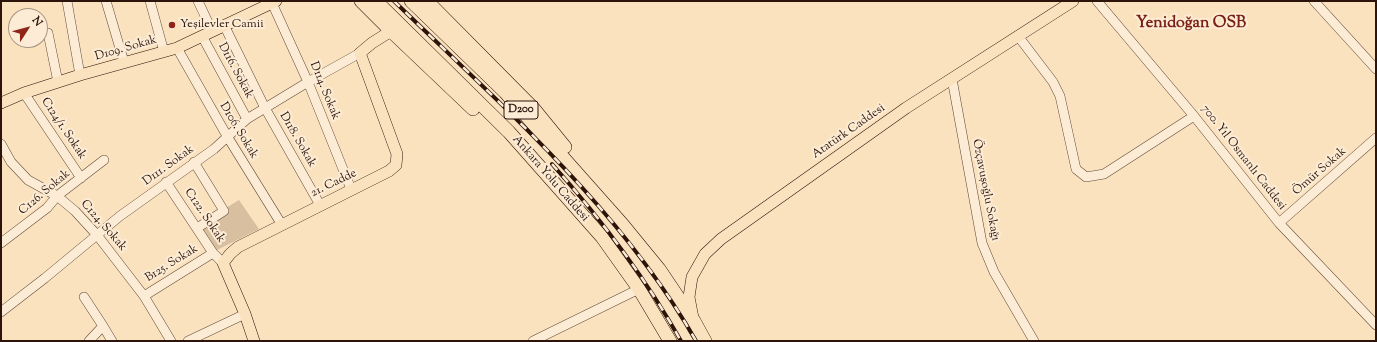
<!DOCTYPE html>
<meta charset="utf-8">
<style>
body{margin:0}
#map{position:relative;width:1377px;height:342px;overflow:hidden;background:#fbe2be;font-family:"Sorts Mill Goudy",serif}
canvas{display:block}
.frame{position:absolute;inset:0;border:2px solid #2c140b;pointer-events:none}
.north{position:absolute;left:8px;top:8px;width:40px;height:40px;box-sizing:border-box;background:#fcecd5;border:1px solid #a99684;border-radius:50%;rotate:54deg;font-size:11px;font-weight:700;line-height:16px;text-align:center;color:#2c140b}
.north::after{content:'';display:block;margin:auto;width:14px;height:18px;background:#8f2418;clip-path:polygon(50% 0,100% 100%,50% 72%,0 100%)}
</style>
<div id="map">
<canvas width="1377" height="342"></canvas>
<div class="frame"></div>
<div class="north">N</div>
</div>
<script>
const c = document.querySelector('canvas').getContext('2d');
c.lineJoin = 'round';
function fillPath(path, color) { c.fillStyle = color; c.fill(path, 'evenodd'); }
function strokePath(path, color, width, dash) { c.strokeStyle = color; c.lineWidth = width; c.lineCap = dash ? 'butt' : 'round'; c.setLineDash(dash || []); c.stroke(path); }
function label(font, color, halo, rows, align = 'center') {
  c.font = font + ' "Sorts Mill Goudy",serif'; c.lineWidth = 4; c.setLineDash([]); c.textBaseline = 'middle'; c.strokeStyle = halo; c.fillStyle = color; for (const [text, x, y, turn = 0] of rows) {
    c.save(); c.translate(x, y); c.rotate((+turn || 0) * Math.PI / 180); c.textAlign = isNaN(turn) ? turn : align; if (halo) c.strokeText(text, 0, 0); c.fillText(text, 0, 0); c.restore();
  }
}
fillPath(new Path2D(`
 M239,200L259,229L217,250L216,249L203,229L229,212L226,208Z`), '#d8bfa0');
const minor = new Path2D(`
 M67,1L80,75
 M106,1L124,62
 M150,1L164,52
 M198,1L212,31
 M1097,1L1194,116L1279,223L1376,325
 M1314,1L1376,69
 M272,3L308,82L351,189
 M224,25L265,108L320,205
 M48,33L58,82
 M202,36L247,119
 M1018,36L1053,82L1060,96L1076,169L1086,177L1104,174L1194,116
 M177,48L227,136L282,225
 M952,79L982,243L994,272L1034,341
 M24,93L81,178
 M1,144L11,162L28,180L57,196L75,211L97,235L144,296L171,341
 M194,162L224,211L197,228
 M166,182L213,253L223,263
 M1279,223L1376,138
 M1,243L47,208L57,196L104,160
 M144,296L213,253
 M84,297L103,326L89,341
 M1,312L45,278L120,216L214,149L247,119L308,82L360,53
 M103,326L112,341
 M188,341L245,314
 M533,341L639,289`);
const major = new Path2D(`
 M1,103L24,93L80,75L177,48L276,1
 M693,318L689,297L692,277L705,254L721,239L906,108L1073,1
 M254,341L245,314L223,263L230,254L238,247L389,171L396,165L397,154L360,53L372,43L391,31`);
const highway = new Path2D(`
 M361,1L391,31L473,109
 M376,1L509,132L602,237L639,289L670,341
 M411,1L505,92L623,225L659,269L694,321L705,341
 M427,1L534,109L565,147`);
strokePath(minor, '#604838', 10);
strokePath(major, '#2c140b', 12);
strokePath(highway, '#2c140b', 14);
strokePath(minor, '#fcecd5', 9);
strokePath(major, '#fbe2be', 11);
strokePath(highway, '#fbe2be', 13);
const rail = new Path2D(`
 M394,1C502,106 621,209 696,341
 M552,164C601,219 645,277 681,341`);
strokePath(rail, '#2c140b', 4);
strokePath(rail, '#fcecd5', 2.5, [8]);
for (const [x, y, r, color] of [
 [172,25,4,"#8f2418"]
]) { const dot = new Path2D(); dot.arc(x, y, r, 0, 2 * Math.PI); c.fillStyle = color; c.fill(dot); strokePath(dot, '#fcecd5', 1.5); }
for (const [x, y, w] of [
 [521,110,34]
]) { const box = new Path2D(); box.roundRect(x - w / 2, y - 9, w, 18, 3); c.fillStyle = '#fcecd5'; c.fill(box); strokePath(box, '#2c140b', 1); }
label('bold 11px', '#2c140b', null, [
 ["D200",521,110]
]);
label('12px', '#2c140b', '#fcecd5', [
 ["Yeşilevler Camii",180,25]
], 'left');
label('12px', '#2c140b', '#fcecd5', [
 ["D109. Sokak",126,49,-16],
 ["D116. Sokak",235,71,62],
 ["D114. Sokak",324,91,68],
 ["C124/1. Sokak",63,129,56],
 ["D106. Sokak",238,131,59],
 ["Atatürk Caddesi",849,132,-35],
 ["D118. Sokak",297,140,60],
 ["700. Yıl Osmanlı Caddesi",1243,158,52],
 ["D111. Sokak",169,166,-36],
 ["Ömür Sokak",1320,172,-41],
 ["Ankara Yolu Caddesi",550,179,49],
 ["21. Cadde",334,184,-26],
 ["Özçavuşoğlu Sokağı",985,190,79],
 ["C126. Sokak",45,193,-40],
 ["C122. Sokak",204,216,56],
 ["C124. Sokak",103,226,49],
 ["B125. Sokak",172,264,-32]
]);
label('bold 16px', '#7a1f14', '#fcecd5', [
 ["Yenidoğan OSB",1191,24]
]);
</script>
